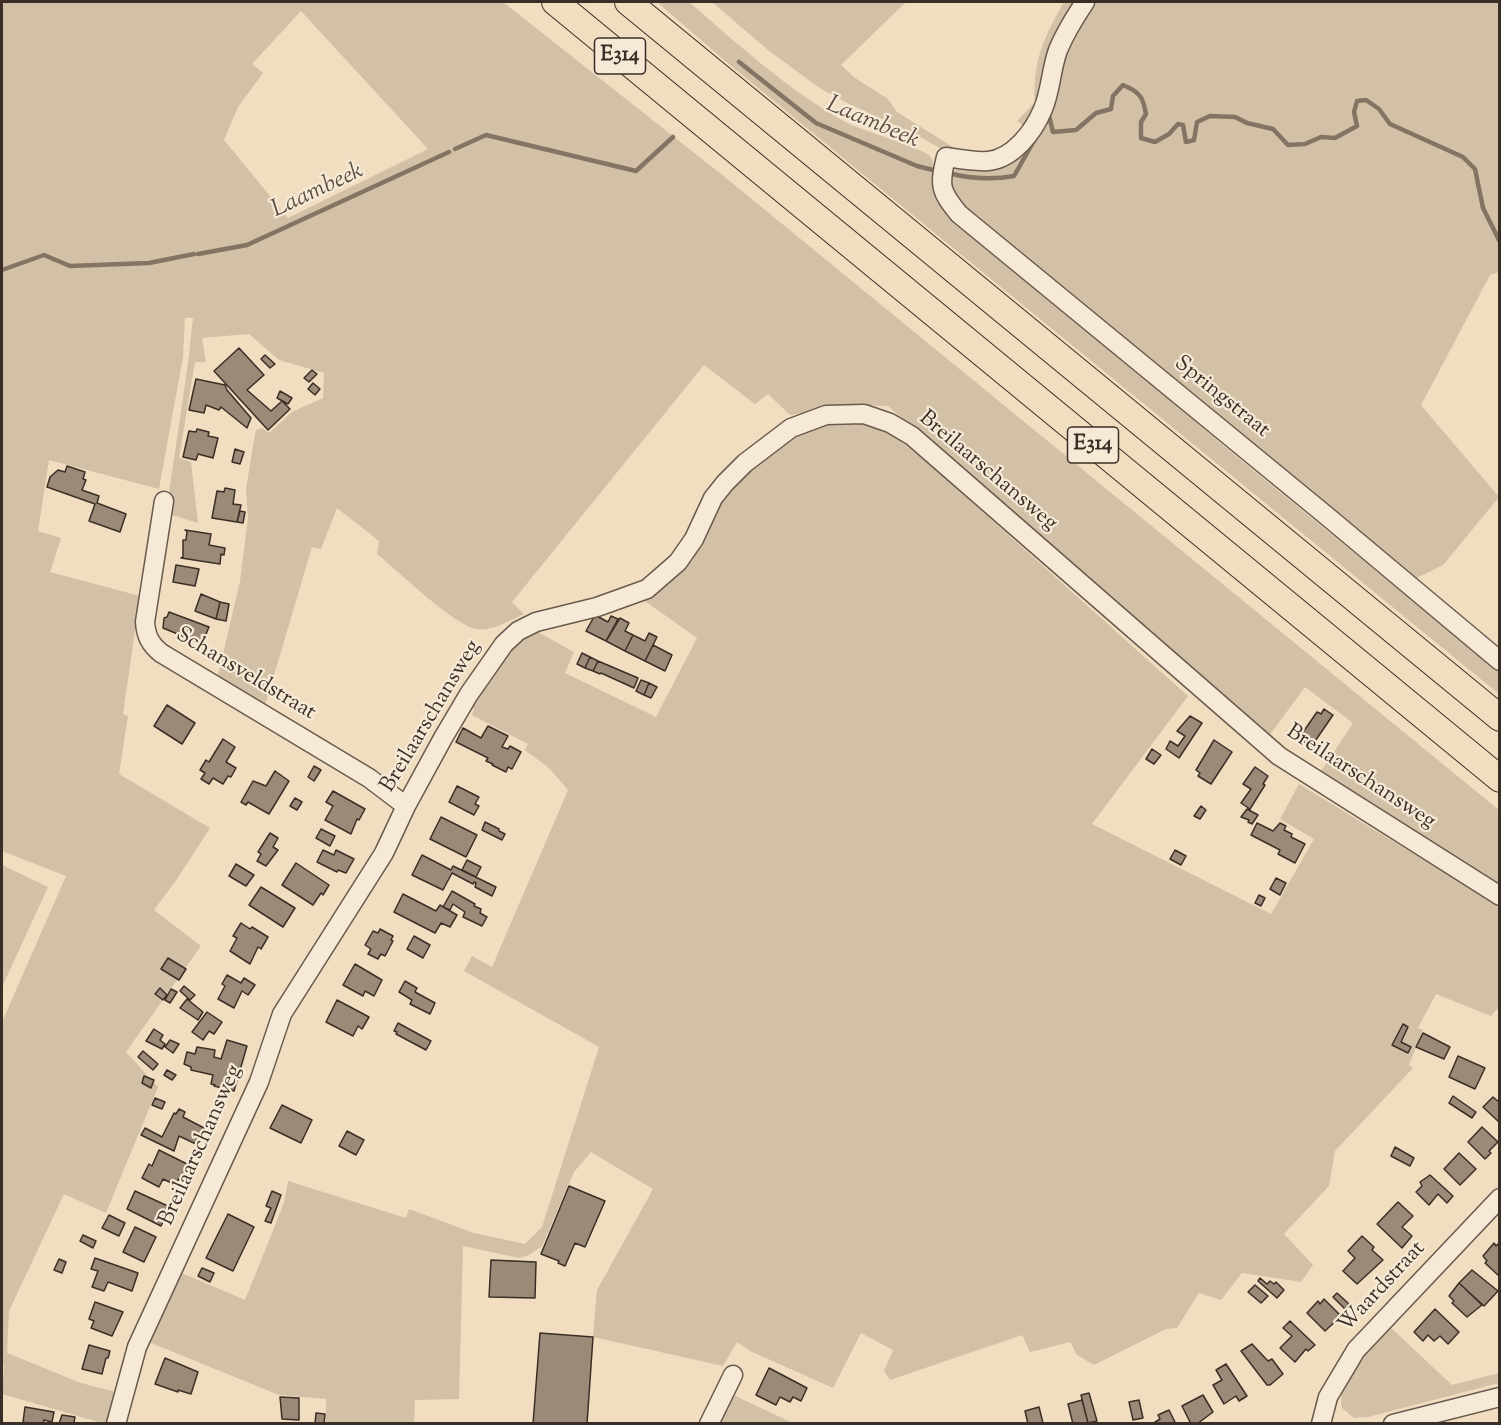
<!DOCTYPE html>
<style>
body{margin:0}
#map{position:relative;width:1501px;height:1425px;overflow:hidden;background:#f1dec1;font-family:"Sorts Mill Goudy",serif}
canvas{display:block}
.frame{position:absolute;inset:0;border:3px solid #3b2e26;pointer-events:none}
</style>
<div id="map">
<canvas width="1501" height="1425"></canvas>
<div class="frame"></div>
</div>
<script>
const c = document.querySelector('canvas').getContext('2d');
c.lineJoin = 'round';
function fillPath(path, color) { c.fillStyle = color; c.fill(path, 'evenodd'); }
function strokePath(path, color, width, dash) { c.strokeStyle = color; c.lineWidth = width; c.lineCap = dash ? 'butt' : 'round'; c.setLineDash(dash || []); c.stroke(path); }
function label(font, color, halo, rows, align = 'center') {
  c.font = font + ' "Sorts Mill Goudy",serif'; c.lineWidth = 4.5; c.setLineDash([]); c.textBaseline = 'middle'; c.strokeStyle = halo; c.fillStyle = color; for (const [text, x, y, turn = 0] of rows) {
    c.save(); c.translate(x, y); c.rotate((+turn || 0) * Math.PI / 180); c.textAlign = isNaN(turn) ? turn : align; if (halo) c.strokeText(text, 0, 0); c.fillText(text, 0, 0); c.restore();
  }
}
fillPath(new Path2D(`
 M2,2H503L726,178L1499,810V890L1318,776L1353,723L1305,687L1266,740L888,406L847,405L790,415L768,394L755,404L704,365L512,602L524,614C510,620 492,632 476,629C454,625 398,571 377,554L379,541L337,508L321,549L312,547L264,709L217,680L240,581L248,518L246,489L255,434L256,430L262,428L269,433L292,412L323,398L324,373L279,360L249,334L202,338L206,362H195L179,458L191,462L198,523L166,513L188,363L193,318H185L183,357L159,489L49,460L38,531L61,538L50,572L140,596L123,714L128,716L119,774L210,828L177,879L154,910L201,946L126,1052L158,1087L106,1213L64,1194L9,1311L7,1353L81,1383L116,1392L108,1423H102L2,1394L4,1365H2V1022L66,876L2,851ZM301,11L428,149L288,218L224,140L238,107L263,73L252,64Z
 M657,2H689C739,45 790,92 849,124C863,130 925,150 930,156C934,162 934,171 934,178L1069,313L1219,442L1499,672V694L887,194L724,60Z
 M712,2H906L841,65L855,78L888,99L897,112L956,149L952,155L913,133L851,105L821,89L768,50Z
 M1064,2H1499V272L1490,275L1421,405L1499,497L1443,565L1411,581L957,203L948,181L953,172L958,168L1034,133L1017,121L1035,102C1032,62 1045,35 1064,2Z
 M842,419L872,425L894,436L928,463L1188,696L1092,824L1271,914L1314,839L1280,819L1299,784L1499,906V1007L1491,1016L1436,994L1418,1028L1423,1030L1409,1065L1413,1068L1335,1151L1329,1186L1284,1234L1313,1265L1301,1282L1242,1273L1221,1300L1199,1293L1177,1328L1166,1329L1094,1365L1077,1355L1070,1342L1030,1352L1022,1335L890,1380L884,1371L893,1350L861,1333L833,1388L750,1351L737,1342L723,1366L593,1337L597,1290L653,1189L591,1152L574,1172L542,1246L529,1255L519,1258L463,1246L459,1399L415,1400L414,1423H326V1399L279,1395L146,1341L177,1271L245,1300L284,1203L288,1181L406,1218L409,1209L474,1233L525,1244L542,1227L599,1047L464,971L472,956L492,967L568,790L549,768L525,750L528,744L472,715L474,709L469,706C483,682 508,640 536,631L574,652L565,673L656,717L697,638L642,599L721,493L790,437Z
 M2,865L48,887L2,987Z
 M1389,1326L1452,1385L1499,1373V1383L1368,1417L1354,1418L1342,1408C1336,1376 1370,1348 1389,1326Z
 M729,1393L793,1423L714,1424Z`), '#d2c0a7');
strokePath(new Path2D(`
 M739,62L816,123L917,166L937,171
 M1047,119L1049,116L1053,132L1076,130L1096,113L1111,109L1113,96L1123,85C1140,92 1143,97 1146,114L1141,122V138L1155,142L1169,134L1178,124L1183,125L1186,142L1194,140L1197,122L1210,116L1235,117L1247,123L1273,129L1288,145L1305,144L1321,137L1335,138L1357,126L1354,112L1357,101L1366,100L1379,109L1390,124L1463,157L1475,169L1483,208L1500,242
 M455,149L486,135L636,171L673,137
 M948,173C971,179 991,180 1014,176L1035,139
 M198,254L247,245L449,152
 M2,270L44,255L70,266L149,263L194,254`), '#837463', 4.5);
const building = new Path2D(`
 M239,348L264,375L247,390L271,411L282,401L290,409L268,430L214,371Z
 M265,355L275,364L270,368L261,359Z
 M312,370L317,374L309,382L304,378Z
 M196,379L225,385L227,390L251,418L247,428L221,407L219,410L206,405L204,413L189,410Z
 M313,383L320,389L315,395L308,389Z
 M280,391L292,398L288,404L277,398Z
 M197,429L209,432L208,436L218,438L213,458L198,454L196,460L183,457L189,431L196,432Z
 M235,449L244,452L240,464L232,462Z
 M67,466L85,472L83,479L86,480L82,490L99,496L97,503L126,514L120,532L89,521L95,504L47,487L50,477L58,470L65,472Z
 M225,488L235,490L233,504L241,505L237,522L212,518L217,491L224,492Z
 M240,511L245,512L243,523L237,522Z
 M185,530L211,534L209,545L225,548L224,555L221,554L220,564L181,558L183,557V540H186L187,531Z
 M176,565L199,569L195,586L173,582Z
 M201,594L220,602L216,619L195,611Z
 M220,602L229,604L226,621L216,619Z
 M169,612L209,627L202,644L163,628L164,618L167,617Z
 M595,615L608,622L611,616L618,619L606,641L586,631Z
 M620,618L629,623L625,631L633,635L625,651L606,641Z
 M649,633L657,637L645,661L625,651L633,635L645,641Z
 M653,645L672,655L665,671L645,661Z
 M582,653L590,657L585,668L577,664Z
 M590,657L598,661L593,671L585,668Z
 M598,661L638,678L634,688L601,673L600,674L593,671Z
 M641,680L649,683L644,695L636,691Z
 M649,683L657,687L651,698L644,695Z
 M167,705L195,723L182,744L154,726Z
 M1324,709L1333,715L1311,747L1299,738L1317,712L1321,714Z
 M1190,716L1202,723L1179,758L1166,749L1170,741L1178,746L1185,736L1177,731Z
 M488,726L508,736L502,747L508,749L510,746L521,752L512,769L508,767L506,772L492,765L493,764L486,761L488,758L456,742L463,728L481,738Z
 M223,739L235,747L226,762L236,768L231,777L228,776L223,784L213,778L209,784L201,779L205,773L200,770L206,760L209,762Z
 M1214,740L1232,752L1211,784L1198,776L1200,773L1196,770Z
 M1152,749L1161,755L1154,764L1146,759Z
 M314,766L321,770L314,781L308,777Z
 M1255,767L1268,776L1263,784L1265,785L1250,809L1241,803L1251,789L1243,784Z
 M275,771L289,781L269,814L248,802L246,805L241,802L253,781L266,786Z
 M457,786L479,797L475,804L479,806L474,815L449,802Z
 M333,791L365,809L359,820L357,819L351,834L325,820L333,806L326,802Z
 M295,798L302,802L297,810L290,806Z
 M1201,806L1206,810L1200,819L1194,816Z
 M1247,809L1258,815L1252,824L1248,822L1249,820L1241,817Z
 M441,817L477,835L466,857L430,839Z
 M485,822L499,829V831L505,834L502,840L482,830Z
 M1257,823L1273,831L1280,823L1286,826L1284,830L1292,834L1291,837L1305,844L1295,863L1278,854L1280,850L1251,835Z
 M321,829L335,836L330,846L316,838Z
 M270,833L278,838L273,847L278,850L266,866L257,861L261,854L258,852Z
 M323,850L334,855L336,850L354,859L346,873L338,870L337,872L317,862Z
 M1175,850L1186,856L1181,865L1170,859Z
 M422,855L451,870L453,866L496,887L492,896L475,887L476,883L474,882L473,884L452,873L443,890L412,875Z
 M467,860L481,867L476,877L462,870Z
 M296,863L329,885L323,895L321,893L313,905L282,885Z
 M236,864L254,875L246,886L229,876Z
 M1276,878L1286,883L1280,895L1270,889Z
 M261,887L295,908L283,927L249,905Z
 M452,891L475,904L474,906L481,909L480,913L487,917L482,926L463,917L465,912L453,904L450,910L443,907Z
 M403,894L436,911L440,905L457,915L450,927L441,923L435,933L394,912Z
 M1259,895L1265,898L1261,906L1255,903Z
 M241,923L250,929L252,927L268,937L261,949L258,947L250,964L230,951L237,938L233,936Z
 M380,929L393,936L391,940L393,941L385,956L381,954L378,959L368,954L371,949L365,945L373,931L378,933Z
 M414,936L430,945L423,958L407,949Z
 M168,958L186,969L179,980L161,969Z
 M355,964L382,980L374,996L365,991L363,996L343,985Z
 M227,975L241,983L244,978L255,985L248,995L242,991L234,1008L218,999L225,986L222,984Z
 M405,981L417,988L415,992L435,1003L430,1014L410,1004L412,1000L399,992Z
 M184,986L195,995L190,1000L180,991Z
 M160,988L167,995L163,1000L155,994Z
 M171,989L177,992L170,1003L165,1000Z
 M187,999L203,1012L198,1020L180,1008Z
 M337,1000L369,1017L362,1029L358,1026L353,1036L326,1022Z
 M207,1012L222,1022L214,1034L209,1031L203,1040L192,1032Z
 M398,1023L431,1041L426,1050L396,1034L397,1032L394,1031Z
 M1403,1024L1408,1027L1401,1042L1411,1047L1408,1053L1392,1045Z
 M154,1029L163,1035L160,1040L165,1044L162,1049L146,1041Z
 M1423,1033L1450,1047L1444,1059L1416,1047Z
 M170,1040L179,1044L173,1053L165,1047Z
 M227,1040L247,1046L234,1091L214,1086L215,1085L211,1084L213,1075L191,1070V1067L184,1064L187,1052L195,1054L197,1047L215,1050L214,1057L221,1059Z
 M143,1051L158,1064L153,1070L138,1057Z
 M1458,1056L1485,1068L1475,1089L1449,1077Z
 M167,1070L176,1075L172,1080L164,1075Z
 M144,1076L154,1080L151,1088L142,1083Z
 M1453,1096L1476,1112L1472,1118L1449,1103Z
 M1493,1097L1500,1103V1123L1483,1107Z
 M155,1098L165,1102L162,1109L152,1105Z
 M282,1105L312,1120L301,1143L270,1128Z
 M179,1109L185,1112L183,1117L206,1129L198,1145L179,1136L174,1151L141,1135L145,1128L162,1137L174,1113L176,1114Z
 M1482,1127L1498,1142L1489,1151L1491,1153L1485,1159L1468,1142Z
 M347,1131L364,1140L356,1155L339,1146Z
 M1395,1147L1414,1158L1410,1166L1391,1156Z
 M159,1150L193,1167L185,1183L178,1179L176,1185L163,1179L159,1187L142,1178L149,1164L152,1166Z
 M1459,1153L1476,1169L1460,1185L1444,1169Z
 M1430,1175L1453,1196L1447,1203L1438,1194L1429,1205L1416,1192L1422,1186L1420,1182Z
 M569,1186L605,1201L585,1247L575,1243L565,1266L558,1263L559,1261L541,1254Z
 M135,1191L170,1207L161,1226L127,1209Z
 M272,1191L281,1195L271,1223L265,1221L271,1208L266,1206Z
 M1398,1202L1413,1216L1402,1227L1412,1236L1402,1248L1377,1224Z
 M228,1214L254,1227L233,1271L206,1258Z
 M109,1215L125,1223L119,1236L102,1228Z
 M135,1227L156,1237L144,1262L123,1252Z
 M83,1235L96,1241L93,1248L80,1241Z
 M1362,1236L1374,1247L1372,1250L1383,1260L1357,1284L1343,1271L1355,1258L1348,1251Z
 M1500,1242V1275L1499,1276L1485,1263L1487,1261L1483,1256L1494,1243L1496,1246Z
 M95,1258L138,1273L132,1291L108,1282L104,1291L92,1287L98,1271L91,1269Z
 M59,1259L66,1262L62,1273L54,1270Z
 M491,1260L536,1262L535,1298L489,1297Z
 M202,1268L214,1273L210,1282L198,1276Z
 M1472,1270L1498,1291L1484,1306L1459,1283Z
 M1260,1278L1267,1284L1270,1281L1274,1284L1276,1282L1284,1290L1277,1298L1258,1281Z
 M1459,1283L1482,1305L1467,1317L1452,1303L1454,1301L1449,1296Z
 M1255,1285L1268,1296L1261,1303L1248,1292Z
 M1337,1293L1349,1304L1345,1309L1333,1297Z
 M1324,1299L1341,1316L1325,1331L1307,1313L1318,1301L1320,1304Z
 M95,1302L123,1312L112,1336L91,1328L94,1321L89,1319Z
 M1435,1309L1459,1332L1448,1344L1440,1336L1434,1341L1428,1335L1423,1341L1414,1332Z
 M1290,1321L1315,1345L1308,1351L1306,1349L1295,1362L1280,1348L1292,1336L1283,1328Z
 M540,1333L593,1337L587,1424H533Z
 M1252,1344L1268,1361L1272,1359L1283,1374L1270,1385H1267L1241,1351Z
 M89,1345L110,1351L108,1358H106L102,1374L82,1369Z
 M165,1358L198,1372L191,1394L178,1390V1392L155,1384Z
 M1226,1364L1247,1396L1239,1401L1236,1396L1224,1404L1213,1385L1222,1380L1216,1370Z
 M769,1368L807,1388L801,1401L793,1397L790,1402L780,1397L776,1405L756,1395Z
 M1089,1393L1097,1421L1088,1423L1081,1395Z
 M1203,1395L1213,1412L1197,1424H1191L1182,1406Z
 M280,1397L299,1398V1420L282,1419Z
 M1082,1400L1088,1423L1073,1424L1068,1404Z
 M1139,1400L1143,1418L1133,1420L1129,1402Z
 M25,1407L54,1412L52,1422L44,1420L43,1424H24L27,1423L23,1422Z
 M1039,1407L1043,1423L1028,1424L1025,1411Z
 M1169,1410L1176,1424H1152L1160,1419L1158,1415Z
 M316,1413L325,1414L324,1424H315Z
 M62,1415L75,1417L74,1423L78,1424H59Z`);
fillPath(building, '#9a8a77');
strokePath(building, '#3b2e26', 1.5);
const minor = new Path2D(`
 M1085,2C1075,17 1065,33 1058,50C1051,69 1051,90 1043,109C1034,131 1013,159 988,161C974,162 959,159 946,157C939,186 940,191 959,214L1328,517L1500,661
 M164,501L145,622C146,636 150,644 161,653L369,778L406,806
 M116,1424L137,1347L259,1082L282,1014L384,853L406,806L443,738L469,694L504,644L518,631L536,622L597,607L647,589L678,562L694,539L713,498L725,483L745,463L791,428L826,415L864,414L890,423L912,436L1279,756L1500,896
 M709,1424L733,1375
 M1321,1424L1328,1397L1356,1350L1500,1198
 M1393,1424L1500,1397`);
const highway = new Path2D(`
 M555,2L1500,779
 M628,2L1500,718`);
strokePath(minor, '#685a4d', 21);
strokePath(highway, '#3b2e26', 28);
strokePath(minor, '#f6ead7', 18);
strokePath(highway, '#f1dec1', 26);
for (const [x, y, w] of [
 [620,56,51],
 [1093,445,51]
]) { const box = new Path2D(); box.roundRect(x - w / 2, y - 18, w, 36, 4.5); c.fillStyle = '#f6ead7'; c.fill(box); strokePath(box, '#3b2e26', 1.5); }
label('bold 21px', '#3b2e26', null, [
 ["E314",620,56],
 ["E314",1093,445]
]);
label('22px', '#3b2e26', '#f6ead7', [
 ["Springstraat",1221,398,39],
 ["Breilaarschansweg",987,472,40],
 ["Schansveldstraat",245,675,31],
 ["Breilaarschansweg",432,717,-59],
 ["Breilaarschansweg",1360,778,33],
 ["Breilaarschansweg",202,1146,-66],
 ["Waardstraat",1383,1288,-47]
]);
label('italic 24px', '#594b40', '#f6ead7', [
 ["Laambeek",872,124,23],
 ["Laambeek",318,192,-25]
]);
</script>
